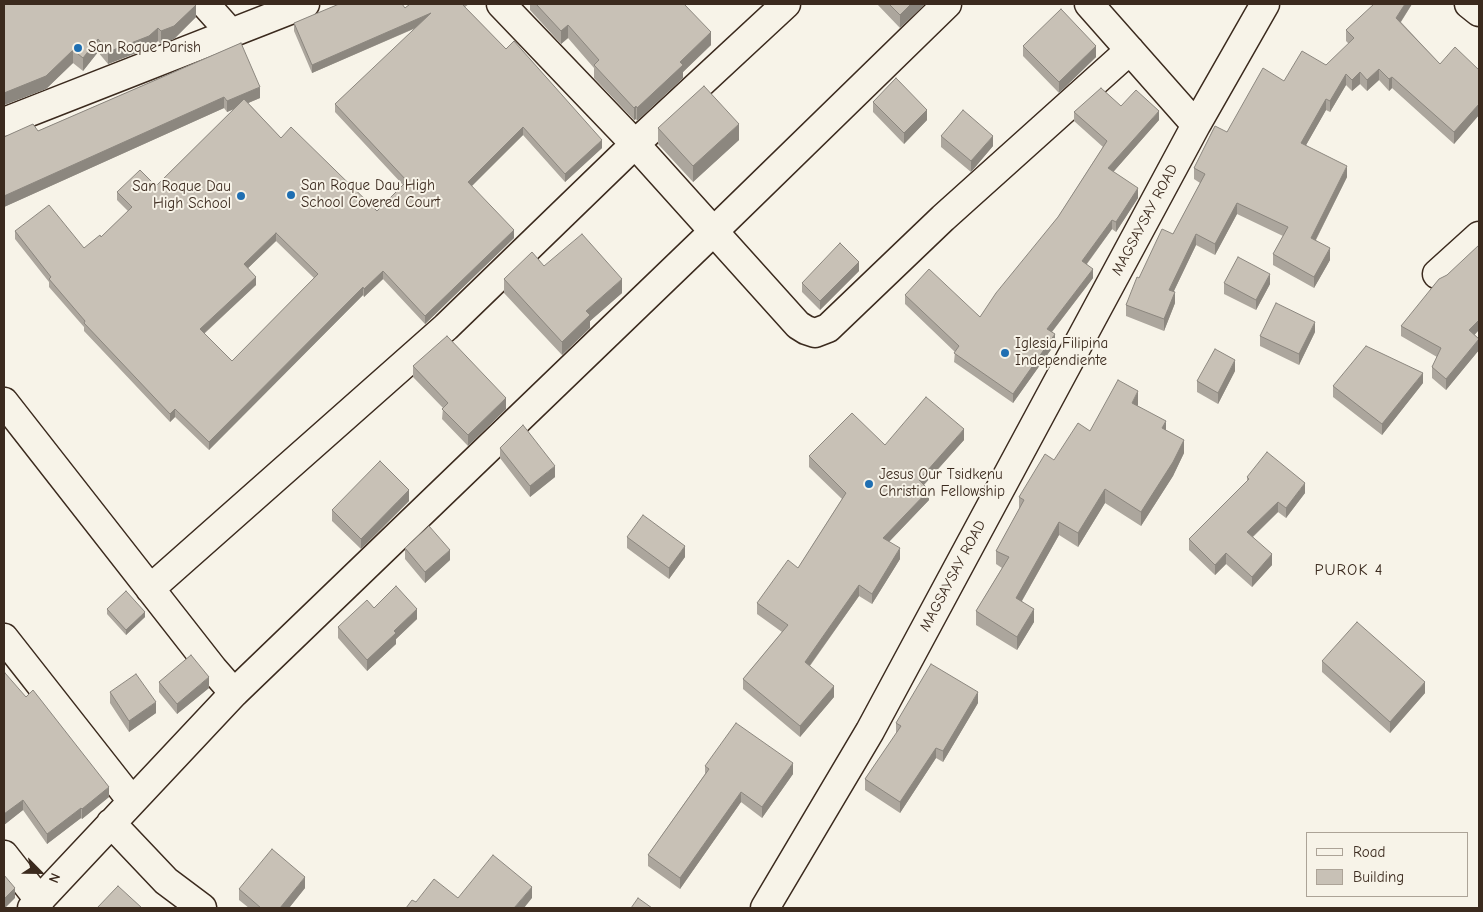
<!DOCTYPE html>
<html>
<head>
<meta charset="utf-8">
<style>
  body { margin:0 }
  #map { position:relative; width:1483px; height:912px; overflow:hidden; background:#f7f3e8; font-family:"Comic Neue",sans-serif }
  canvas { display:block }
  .frame { position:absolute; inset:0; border:5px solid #3b2a1e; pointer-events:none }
  .legend { position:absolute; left:1306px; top:832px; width:162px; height:65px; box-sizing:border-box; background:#f7f3e8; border:1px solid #aca397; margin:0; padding:6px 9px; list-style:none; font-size:15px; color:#3b2a1e }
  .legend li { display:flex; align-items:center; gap:10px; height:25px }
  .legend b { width:25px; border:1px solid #aca397 }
  .north { position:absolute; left:15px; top:847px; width:50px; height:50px; -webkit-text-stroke:4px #f7f3e8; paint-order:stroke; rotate:113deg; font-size:14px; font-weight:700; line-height:20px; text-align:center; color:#3b2a1e }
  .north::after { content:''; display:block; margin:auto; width:18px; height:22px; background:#3b2a1e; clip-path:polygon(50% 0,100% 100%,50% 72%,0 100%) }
</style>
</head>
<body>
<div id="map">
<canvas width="1483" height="912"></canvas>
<div class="frame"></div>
<ul class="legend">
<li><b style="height:6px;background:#f7f3e8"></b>Road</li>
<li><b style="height:14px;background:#c8c1b6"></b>Building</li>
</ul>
<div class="north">N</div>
</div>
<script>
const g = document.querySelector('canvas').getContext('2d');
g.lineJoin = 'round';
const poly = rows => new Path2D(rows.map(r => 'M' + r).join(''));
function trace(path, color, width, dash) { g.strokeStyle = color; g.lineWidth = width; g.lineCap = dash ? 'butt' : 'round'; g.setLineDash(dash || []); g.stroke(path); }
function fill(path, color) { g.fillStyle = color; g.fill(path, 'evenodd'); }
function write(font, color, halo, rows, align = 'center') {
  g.font = font + ' "Comic Neue",sans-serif'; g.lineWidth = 4; g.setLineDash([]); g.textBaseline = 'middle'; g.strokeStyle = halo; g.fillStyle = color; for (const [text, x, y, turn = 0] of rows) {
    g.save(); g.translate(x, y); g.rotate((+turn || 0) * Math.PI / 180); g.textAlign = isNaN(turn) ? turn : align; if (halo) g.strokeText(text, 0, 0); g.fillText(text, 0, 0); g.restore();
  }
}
const minor = poly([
  [205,4,231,33],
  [501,4,635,144,798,325,806,330,815,333,828,328,943,218,1130,50],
  [1089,4,1196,125],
  [1469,4,1479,12],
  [4,122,305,4],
  [1437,274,1479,236],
  [4,402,213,669,234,693],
  [150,589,446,327,635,144,786,4],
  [4,638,132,801],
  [111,823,166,881,202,908],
  [4,855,40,901],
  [32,908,234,693,714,231,947,4],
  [765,908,870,731,1196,125,1265,4]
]);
const wall = poly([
  [4,4,196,17,174,39,161,44,158,41,149,48,108,64,98,52,83,71,73,63,46,89,4,105],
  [410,4,469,4,465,7,602,148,565,182,523,135,471,186,514,238,425,324,383,279,364,297,363,295,209,450,175,417,170,422,84,331,84,327,49,287,49,282,15,239,15,231,84,248,101,237,128,211,117,200,117,192,156,186,234,109,227,112,224,108,4,207,4,137,38,131,241,43,260,98,248,103,281,138,377,211,403,185,335,112,335,104,416,28,312,73,294,31,294,23,405,8],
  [276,241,314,278,232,361,204,334,256,285,248,268],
  [530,4,684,4,711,45,683,72,683,78,637,121,636,119,634,120,594,78,594,68,568,38,561,44,530,10],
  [877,4,925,4,900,28],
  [1412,4,1401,22,1440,64,1479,70,1479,115,1454,144,1392,88,1389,91,1379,80,1367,91,1360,84,1352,91,1346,85,1330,112,1326,110,1306,145,1347,177,1316,240,1330,260,1314,288,1273,265,1273,254,1283,236,1237,214,1215,255,1196,245,1174,291,1175,303,1164,331,1126,316,1126,305,1139,278,1173,234,1200,183,1194,179,1194,168,1227,132,1284,81,1326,65,1349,44,1346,41,1346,30],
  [1023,46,1096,57,1059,93,1023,56],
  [873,102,927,120,904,144,873,112],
  [1121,106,1159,120,1113,172,1138,198,1116,232,1112,229,1087,264,1093,278,1052,332,1055,344,1013,403,954,362,955,352,905,304,905,295,980,317,1058,217,1103,147,1074,121,1074,112],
  [658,128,739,140,693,182,658,144],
  [941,136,993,146,971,172,941,147],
  [544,266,622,293,590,321,590,328,562,355,504,293,504,279],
  [859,271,820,310,802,292,802,283],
  [1447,275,1475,335,1479,339,1479,350,1446,390,1432,378,1432,367,1437,357,1401,336,1401,326],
  [1224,283,1270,284,1256,310,1224,294],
  [1315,332,1299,365,1260,346,1260,336],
  [413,366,506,409,468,446,442,419,443,408,413,377],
  [1235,371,1218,404,1197,392,1197,381],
  [1423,383,1382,435,1333,397,1333,386],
  [1138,405,1138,406,1166,430,1184,453,1173,476,1141,526,1105,503,1078,547,1059,535,1022,601,1034,622,1017,650,976,625,976,611,1002,568,996,564,996,551,1019,509,1019,497,1054,460,1090,431],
  [964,440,924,485,929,500,889,542,900,559,872,604,859,596,810,666,834,697,800,737,743,689,743,679,782,632,757,614,757,603,798,568,842,499,809,467,809,456,885,445],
  [500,448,555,477,530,497,500,458],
  [1247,477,1305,493,1286,518,1278,512,1253,537,1272,565,1252,587,1226,564,1215,575,1189,550,1189,539,1247,481],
  [409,501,361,549,332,521,332,510],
  [627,537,685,557,669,579,627,548],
  [405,548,450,560,425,583,405,559],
  [374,608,417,619,396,639,396,644,367,671,338,638,338,627],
  [107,609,145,617,126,635,107,614],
  [1322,661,1425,693,1390,733,1322,672],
  [4,674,109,797,82,819,81,818,47,844,23,810,4,825],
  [159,682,209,688,177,714,159,692],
  [110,692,156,713,129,732,110,703],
  [978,703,943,762,936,758,900,813,865,790,865,779,896,734,896,723],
  [705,766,793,774,762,818,741,802,680,889,648,866,648,855,705,774],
  [305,888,289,908,249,908,239,900,239,889]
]);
const shadedWall = poly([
  [911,4,925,4,900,28,900,15],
  [1405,4,1412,4,1396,29,1396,18],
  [196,5,196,17,174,39,161,44,161,31],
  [431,13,431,21,312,73,312,65],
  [568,25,568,38,561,44,561,31],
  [158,28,158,41,149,48,108,64,108,52],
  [711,32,711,45,683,72,683,78,637,121,637,108,680,62],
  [98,39,98,52,83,71,83,58],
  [1096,46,1096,57,1059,93,1059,82],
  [73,50,73,63,46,89,4,105,4,93],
  [1379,69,1379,80,1367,91,1367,80],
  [1360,72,1360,84,1352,91,1352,80],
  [1346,74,1346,85,1330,112,1330,101],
  [1392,77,1392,88,1389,91,1389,79],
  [260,87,260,98,227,112,227,101],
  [224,97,224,108,4,207,4,196],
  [1326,99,1326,110,1301,154,1301,143],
  [1479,104,1479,115,1454,144,1454,132],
  [636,106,636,119,634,120,634,108],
  [927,110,927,120,904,144,904,133],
  [1159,111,1159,120,1108,178,1108,168],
  [739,124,739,140,693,182,693,166],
  [523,127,523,135,468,190,468,182],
  [993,136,993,146,971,172,971,161],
  [602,140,602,148,565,182,565,174],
  [1347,166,1347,177,1311,249,1311,238],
  [1138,188,1138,198,1116,232,1116,222],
  [1237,203,1237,214,1215,255,1215,244],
  [1112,220,1112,229,1082,270,1082,261],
  [514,230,514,238,425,324,425,316],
  [276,233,276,241,244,272,244,264],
  [1196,234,1196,245,1169,301,1169,290],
  [1330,248,1330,260,1314,288,1314,277],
  [859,262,859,271,820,310,820,301],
  [1093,269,1093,278,1047,338,1047,329],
  [383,271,383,279,364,297,364,289],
  [1270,274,1270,284,1256,310,1256,300],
  [256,277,256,285,200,337,200,329],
  [622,279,622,293,590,321,590,328,562,355,562,342,586,311],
  [363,287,363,295,209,450,209,442],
  [1175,292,1175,303,1164,331,1164,319],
  [1479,320,1479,330,1469,341,1469,330],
  [1315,322,1315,332,1299,365,1299,354],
  [1055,334,1055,344,1013,403,1013,394],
  [1479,339,1479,350,1446,390,1446,379],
  [1235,360,1235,371,1218,404,1218,393],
  [1423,373,1423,383,1382,435,1382,424],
  [1138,391,1138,405,1132,416,1132,403],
  [506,398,506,409,468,446,468,435],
  [175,409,175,417,170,422,170,414],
  [1166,421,1166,434,1162,428],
  [964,429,964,440,919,490,919,480],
  [1184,440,1184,453,1173,476,1141,526,1141,512],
  [555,466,555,477,530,497,530,486],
  [1305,483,1305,493,1286,518,1286,508],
  [1105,489,1105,503,1078,547,1078,533],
  [409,490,409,501,361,549,361,539],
  [929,490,929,500,883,548,883,538],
  [1278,502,1278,512,1247,542,1247,532],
  [1059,522,1059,535,1016,611,1016,598],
  [685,546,685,557,669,579,669,568],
  [900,548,900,559,872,604,872,594],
  [450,550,450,560,425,583,425,572],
  [1226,553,1226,564,1215,575,1215,565],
  [1272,554,1272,565,1252,587,1252,577],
  [859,585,859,596,805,672,805,662],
  [417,609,417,619,396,639,396,644,367,671,367,660,394,631],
  [1034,609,1034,622,1017,650,1017,637],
  [145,612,145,617,126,635,126,630],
  [209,677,209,688,177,714,177,704],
  [1425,682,1425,693,1390,733,1390,722],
  [834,686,834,697,800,737,800,726],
  [978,692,978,703,943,762,943,751],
  [156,702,156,713,129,732,129,721],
  [936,748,936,758,900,813,900,802],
  [793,763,793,774,762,818,762,807],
  [109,787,109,797,82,819,82,809],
  [741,792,741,802,680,889,680,878],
  [23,800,23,810,4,825,4,814],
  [81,808,81,818,47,844,47,834],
  [305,877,305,888,289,908,280,908],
  [532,887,532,898,524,908,514,908],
  [15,888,15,898,5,908,4,908,4,899]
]);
const building = poly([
  [4,4,195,4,196,5,174,26,161,31,158,28,149,36,108,52,98,39,83,58,73,50,46,76,4,93,4,4],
  [339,4,402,4,405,8,410,4,462,4,506,49,514,41,602,140,565,174,523,127,468,182,514,230,425,316,383,271,364,289,363,287,209,442,175,409,170,414,84,323,85,321,49,279,51,277,15,231,49,205,84,248,100,235,101,237,132,207,117,192,140,170,156,186,244,99,281,138,291,127,377,211,407,181,335,104,431,13,312,65,294,23,339,4],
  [276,233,318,274,232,361,200,329,256,277,244,264,276,233],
  [536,4,684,4,711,32,680,62,683,65,637,108,636,106,634,108,594,65,599,60,568,25,561,31,536,4],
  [889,4,911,4,900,15,889,4],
  [1374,4,1405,4,1396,18,1440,64,1455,47,1479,70,1479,104,1454,132,1392,77,1389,79,1379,69,1367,80,1360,72,1352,80,1346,74,1330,101,1326,99,1301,143,1347,166,1311,238,1330,248,1314,277,1273,254,1288,227,1237,203,1215,244,1196,234,1169,290,1175,292,1164,319,1126,305,1137,277,1139,278,1162,229,1173,234,1205,174,1194,168,1215,126,1227,132,1263,68,1284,81,1302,51,1326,65,1354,38,1346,30,1374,4],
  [1061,9,1096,46,1059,82,1023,46,1061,9],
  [241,43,260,87,227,101,224,97,4,196,4,137,33,124,38,131,241,43],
  [896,78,927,110,904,133,873,102,896,78],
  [704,86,739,124,693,166,658,128,704,86],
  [1101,88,1121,106,1136,90,1159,111,1108,168,1138,188,1116,222,1112,220,1082,261,1093,269,1047,329,1055,334,1013,394,954,353,959,346,905,295,929,269,980,317,996,293,1058,217,1107,141,1074,112,1101,88],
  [963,110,993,136,971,161,941,136,963,110],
  [582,234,622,279,586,311,590,315,562,342,504,279,532,252,544,266,582,234],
  [840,243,859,262,820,301,802,283,840,243],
  [1479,245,1479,320,1469,330,1479,339,1446,379,1432,367,1441,348,1401,326,1439,279,1447,275,1479,245],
  [1238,257,1270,274,1256,300,1224,283,1238,257],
  [1276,303,1315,322,1299,354,1260,336,1276,303],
  [447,336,506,398,468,435,442,409,448,403,413,366,447,336],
  [1366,346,1423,373,1382,424,1333,386,1366,346],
  [1215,349,1235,360,1218,393,1197,381,1215,349],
  [1118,380,1138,391,1132,403,1166,421,1162,428,1184,440,1173,462,1141,512,1105,489,1078,533,1059,522,1016,598,1034,609,1017,637,976,611,1009,557,996,551,1024,500,1019,497,1045,454,1054,460,1078,423,1090,431,1118,380],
  [926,397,964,429,919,480,929,490,883,538,900,548,872,594,859,585,805,662,834,686,800,726,743,679,788,625,757,603,788,560,798,568,846,493,809,456,852,413,885,445,926,397],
  [523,425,555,466,530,486,500,448,523,425],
  [1267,452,1305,483,1286,508,1278,502,1247,532,1272,554,1252,577,1226,553,1215,565,1189,539,1249,479,1247,477,1267,452],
  [380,461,409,490,361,539,332,510,380,461],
  [643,515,685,546,669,568,627,537,643,515],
  [429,526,450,550,425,572,405,548,429,526],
  [396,586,417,609,394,631,396,633,367,660,338,627,367,600,374,608,396,586],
  [126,591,145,612,126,630,107,609,126,591],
  [1357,622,1425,682,1390,722,1322,661,1357,622],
  [191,655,209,677,177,704,159,682,191,655],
  [931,664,978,692,943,751,936,748,900,802,865,779,901,726,896,723,931,664],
  [5,673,26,697,33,690,109,787,82,809,81,808,47,834,23,800,4,814,4,674,5,673],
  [136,674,156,702,129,721,110,692,136,674],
  [736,723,793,763,762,807,741,792,680,878,648,855,709,769,705,766,736,723],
  [272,849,305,877,280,908,261,908,239,889,272,849],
  [493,855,532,887,514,908,406,908,412,900,416,902,434,879,458,898,493,855],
  [4,875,15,888,4,899,4,875],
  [118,886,142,908,97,908,118,886],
  [638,898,652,908,631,908,638,898]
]);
const markers = [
  [78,48,5,"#1f6fb2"],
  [291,195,5,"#1f6fb2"],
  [241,196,5,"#1f6fb2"],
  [1005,353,5,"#1f6fb2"],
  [869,484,5,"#1f6fb2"]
];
const poiNames = [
  ["San Roque Parish",88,48],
  ["San Roque Dau High",301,186],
  ["School Covered Court",301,203],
  ["San Roque Dau",231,187,"right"],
  ["High School",231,204,"right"],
  ["Iglesia Filipina",1015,344],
  ["Independiente",1015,361],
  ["Jesus Our Tsidkenu",879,475],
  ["Christian Fellowship",879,492]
];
const streetNames = [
  ["MAGSAYSAY ROAD",1145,220,-62],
  ["MAGSAYSAY ROAD",953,576,-62]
];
const neighbourhoodNames = [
  ["PUROK 4",1349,570]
];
trace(minor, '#3b2a1e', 31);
trace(minor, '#f7f3e8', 28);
fill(wall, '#aca69d');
fill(shadedWall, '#8c877f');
fill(building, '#c8c1b6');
trace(building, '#8c877f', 1);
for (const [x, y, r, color] of markers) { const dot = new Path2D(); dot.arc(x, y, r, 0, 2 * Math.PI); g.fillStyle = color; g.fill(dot); trace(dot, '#f7f3e8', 2); }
write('15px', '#3b2a1e', '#f7f3e8', poiNames, 'left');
write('15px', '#3b2a1e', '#f7f3e8', streetNames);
g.letterSpacing = '1px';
write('16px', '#3b2a1e', '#f7f3e8', neighbourhoodNames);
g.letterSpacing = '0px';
</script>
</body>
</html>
